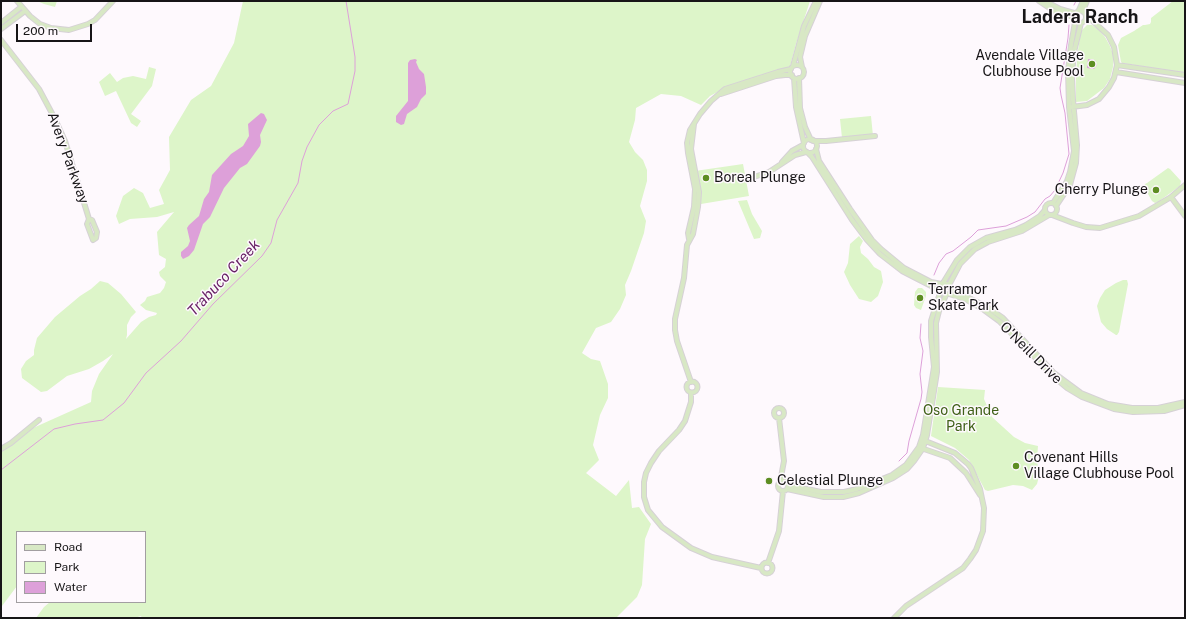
<!DOCTYPE html>
<html>
<head>
<meta charset="utf-8">
<style>
  body { margin:0 }
  #map { position:relative; width:1186px; height:619px; overflow:hidden; background:#fef9fd; font-family:"Public Sans",sans-serif }
  canvas { display:block }
  .frame { position:absolute; inset:0; border:2px solid #171517; pointer-events:none }
  .legend { position:absolute; left:16px; top:531px; width:130px; height:72px; box-sizing:border-box; background:#fef9fd; border:1px solid #a29ea1; margin:0; padding:5px 7px; list-style:none; font-size:12px; color:#171517 }
  .legend li { display:flex; align-items:center; gap:8px; height:20px }
  .legend b { width:20px; border:1px solid #a29ea1 }
  .scale { position:absolute; left:16px; top:24px; width:76px; height:18px; box-sizing:border-box; border:2px solid #171517; border-top:0; padding-left:5px; font-size:12px; line-height:14px; white-space:nowrap; color:#171517; -webkit-text-stroke:3px #fef9fd; paint-order:stroke }
</style>
</head>
<body>
<div id="map">
<canvas width="1186" height="619"></canvas>
<div class="frame"></div>
<ul class="legend">
<li><b style="height:5px;background:#d8e8c5"></b>Road</li>
<li><b style="height:11px;background:#ddf5c9"></b>Park</li>
<li><b style="height:11px;background:#dda0d9"></b>Water</li>
</ul>
<div class="scale">200 m</div>
</div>
<script>
const g = document.querySelector('canvas').getContext('2d');
g.lineJoin = 'round';
function fill(path, color) { g.fillStyle = color; g.fill(path, 'evenodd'); }
const poly = rows => new Path2D(rows.map(r => 'M' + r).join(''));
function trace(path, color, width, dash) { g.strokeStyle = color; g.lineWidth = width; g.lineCap = dash ? 'butt' : 'round'; g.setLineDash(dash || []); g.stroke(path); }
function write(font, color, halo, rows, align = 'center') {
  g.font = font + ' "Public Sans",sans-serif'; g.lineWidth = 3; g.setLineDash([]); g.textBaseline = 'middle'; g.strokeStyle = halo; g.fillStyle = color; for (const [text, x, y, turn = 0] of rows) {
    g.save(); g.translate(x, y); g.rotate((+turn || 0) * Math.PI / 180); g.textAlign = isNaN(turn) ? turn : align; if (halo) g.strokeText(text, 0, 0); g.fillText(text, 0, 0); g.restore();
  }
}
const green = poly([
  [37,1,57,1,55,7,44,4],
  [243,1,810,1,796,44,789,70,760,75,744,82,727,87,710,96,701,105,681,96,661,94,636,108,635,120,629,142,635,152,643,160,647,170,647,181,640,206,646,221,644,233,631,271,625,285,626,295,620,309,611,322,596,328,582,353,591,359,600,361,608,384,608,398,600,415,593,445,599,460,586,473,616,496,629,480,632,508,639,507,651,524,645,539,642,585,637,597,616,618,142,618,141,616,134,618,36,618,44,607,50,602,145,602,145,532,17,532,17,586,2,606,1,611,1,452,33,428,91,402,92,391,99,374,113,354,103,361,89,369,67,376,47,391,41,392,22,378,21,369,26,361,34,355,34,350,37,338,55,317,80,296,91,289,100,281,108,283,121,294,136,312,131,317,127,325,127,335,126,339,141,322,149,317,156,315,157,313,146,310,140,305,145,301,147,297,160,293,164,288,166,282,160,276,159,272,165,267,166,259,159,255,157,232,174,212,157,217,130,219,119,224,116,216,123,196,134,188,143,193,150,208,164,204,159,190,170,170,169,137,191,100,211,86,234,43],
  [1173,1,1185,1,1185,73,1122,63,1121,62,1118,45,1121,38,1134,31,1143,25,1145,25,1150,24,1151,22,1151,18],
  [1087,25,1092,25,1099,30,1105,37,1110,46,1114,57,1113,67,1110,79,1104,88,1087,101,1076,102,1076,73,1078,50,1081,31],
  [149,67,156,69,152,86,131,114,141,121,137,127,131,123,116,91,105,96,99,82,110,73,117,82,123,78,133,76,146,79],
  [871,116,873,136,842,138,840,119],
  [743,164,749,196,701,204,695,171],
  [1168,168,1170,169,1181,181,1180,186,1158,202,1155,203,1152,201,1144,187,1145,184,1147,183],
  [747,200,752,214,762,231,760,238,754,239,738,201],
  [859,236,863,241,860,247,861,253,868,259,874,267,881,271,883,282,878,296,871,302,859,299,850,285,844,272,848,263,850,244],
  [1123,280,1127,280,1128,284,1119,332,1117,335,1116,335,1107,329,1101,322,1097,306,1100,298,1105,290,1116,283],
  [918,288,922,288,926,292,926,296,921,310,916,308,914,305,915,292],
  [938,387,985,390,984,399,992,417,1014,437,1025,443,1038,446,1037,459,1039,476,1037,484,1032,490,1023,486,1013,485,988,491,985,490,969,460,955,448,931,436]
]);
const water = poly([
  [415,59,417,60,416,62,419,69,424,74,426,87,426,94,421,99,417,107,407,114,404,124,401,125,396,122,396,116,408,101,408,63,410,60],
  [1088,59,1095,60,1097,65,1094,69,1087,68],
  [261,113,264,114,267,120,260,135,261,142,260,146,247,164,240,168,224,188,210,217,203,224,194,250,189,256,183,259,181,256,181,252,188,246,190,241,187,228,189,225,199,216,204,199,209,192,212,175,231,154,243,146,249,136,248,124]
]);
const stream = poly([
  [1074,5,1076,1],
  [934,275,939,263,946,254,953,251,971,237,978,230,1006,226,1027,217,1035,212,1045,199,1050,196,1055,190,1063,173,1069,154,1065,113,1061,95,1060,88,1068,38,1069,25],
  [899,461,907,453,909,441,921,399,922,392,920,374,923,351,920,338,921,324],
  [1,470,54,429,75,424,103,420,124,403,146,373,181,341,213,304,262,256,271,243,277,220,298,183,302,161,307,147,319,125,333,111,348,104,355,71,355,57,346,1]
]);
const secondary = poly([
  [17,1,30,16,40,24,51,28,69,30,88,24,95,20,113,1],
  [1039,1,1054,11,1073,17],
  [1045,1,1060,9,1074,13],
  [1079,10,1083,1],
  '1074 17a6 6 0 1 1 12 0a6 6 0 1 1-12 0Z',
  [1083,11,1087,1],
  [1,23,21,7],
  [1,29,25,11],
  [1,40,39,89,55,119,65,141,89,219,92,220,97,232,96,238,93,240,87,224,89,219],
  [1117,65,1185,75],
  '790 72a7 7 0 1 1 14 0a7 7 0 1 1-14 0Z',
  [793,66,804,26,816,1],
  [802,67,800,57,805,36,820,1],
  [1116,72,1185,83],
  [794,78,796,107,804,143],
  [799,78,800,108,805,127,811,140],
  [721,94,776,76,785,75,792,75],
  [1072,107,1087,105,1099,99,1109,87,1114,78,1117,65,1114,47,1108,35,1086,15],
  '803 146a7 7 0 1 1 14 0a7 7 0 1 1-14 0Z',
  [813,141,826,141,875,136],
  [816,149,819,161,850,209,872,240,881,249,904,268,931,282,942,284],
  [807,152,812,157,852,220,867,240,880,254,902,271,939,290],
  [782,162,792,151,803,145],
  [748,179,769,172,795,155,806,152],
  [1171,197,1185,216],
  '1045 209a6 6 0 1 1 12 0a6 6 0 1 1-12 0Z',
  [1053,203,1067,181,1070,172,1074,151,1069,107,1068,71,1071,45,1075,22],
  [1056,206,1070,185,1076,163,1077,145,1073,100,1072,75,1074,52,1081,23],
  [1052,215,1073,223,1086,227,1100,228,1139,216,1171,197,1185,185],
  [689,239,688,233,694,207,695,189,688,153,687,143,690,130,700,114,711,101,725,89,778,72,791,69],
  [943,283,949,285,951,290],
  [949,285,960,264,975,249,988,242,1022,231,1049,215],
  [940,286,943,283,957,260,970,247,986,238,1015,230,1026,225,1040,216,1045,210],
  [951,289,987,307,1003,318,1054,373,1081,393,1108,404,1132,408,1158,408,1185,402],
  [949,294,965,299,984,310,999,321,1054,377,1067,388,1082,397,1114,409,1133,412,1164,411,1185,405],
  '686.5 387a5.5 5.5 0 1 1 11 0a5.5 5.5 0 1 1-11 0Z',
  [691,382,677,341,675,330,675,319,684,278,687,245,693,234,698,207,699,192,691,149,694,124],
  [691,393,691,402,685,421,679,430,659,451,651,463,646,473,644,482,644,497,648,510,662,527,691,548,712,557,761,568],
  '774 413a5 5 0 1 1 10 0a5 5 0 1 1-10 0Z',
  [779,418,784,461,780,482],
  [921,448,950,458,966,473,980,495],
  [1,449,11,443,39,420],
  '778 486a5 5 0 1 1 10 0a5 5 0 1 1-10 0Z',
  [788,485,821,492,844,492,857,489,892,475,906,465,919,447,923,435,934,367,931,337,931,321,940,293],
  [787,489,824,497,843,497,859,493,893,478,907,469,914,461,923,448,927,435,937,372,936,323,939,311,946,295],
  '761.5 568a5.5 5.5 0 1 1 11 0a5.5 5.5 0 1 1-11 0Z',
  [768,563,779,531,783,491],
  [894,618,906,606,963,568,970,559,976,550,983,531,984,508,980,489,971,468,968,464,955,453,923,440]
]);
const markers = [
  [1092,64,4,"#5d8d22"],
  [706,178,4,"#5d8d22"],
  [1156,190,4,"#5d8d22"],
  [920,298,4,"#5d8d22"],
  [1016,466,4,"#5d8d22"],
  [769,481,4,"#5d8d22"]
];
const poiNames = [
  ["Avendale Village",1084,56,"right"],
  ["Clubhouse Pool",1084,72,"right"],
  ["Boreal Plunge",714,178],
  ["Cherry Plunge",1148,190,"right"],
  ["Terramor",928,290],
  ["Skate Park",928,306],
  ["Covenant Hills",1024,458],
  ["Village Clubhouse Pool",1024,474],
  ["Celestial Plunge",777,481]
];
const streetNames = [
  ["Avery Parkway",68,158,70],
  ["O'Neill Drive",1031,353,45]
];
const parkNames = [
  ["Oso Grande",961,411],
  ["Park",961,427]
];
const waterNames = [
  ["Trabuco Creek",224,278,-47]
];
const districtNames = [
  ["Ladera Ranch",1080,17]
];
fill(green, '#ddf5c9');
fill(water, '#dda0d9');
trace(stream, '#dda0d9', 1);
trace(secondary, '#d6d1d6', 6);
trace(secondary, '#d8e8c5', 4);
for (const [x, y, r, color] of markers) { const dot = new Path2D(); dot.arc(x, y, r, 0, 2 * Math.PI); g.fillStyle = color; g.fill(dot); trace(dot, '#fef9fd', 1.5); }
write('14px', '#171517', '#fef9fd', poiNames, 'left');
write('14px', '#171517', '#fef9fd', streetNames);
write('14px', '#3f6017', '#fef9fd', parkNames);
write('italic 15px', '#661f64', '#fef9fd', waterNames);
write('bold 18px', '#171517', '#fef9fd', districtNames);
</script>
</body>
</html>
